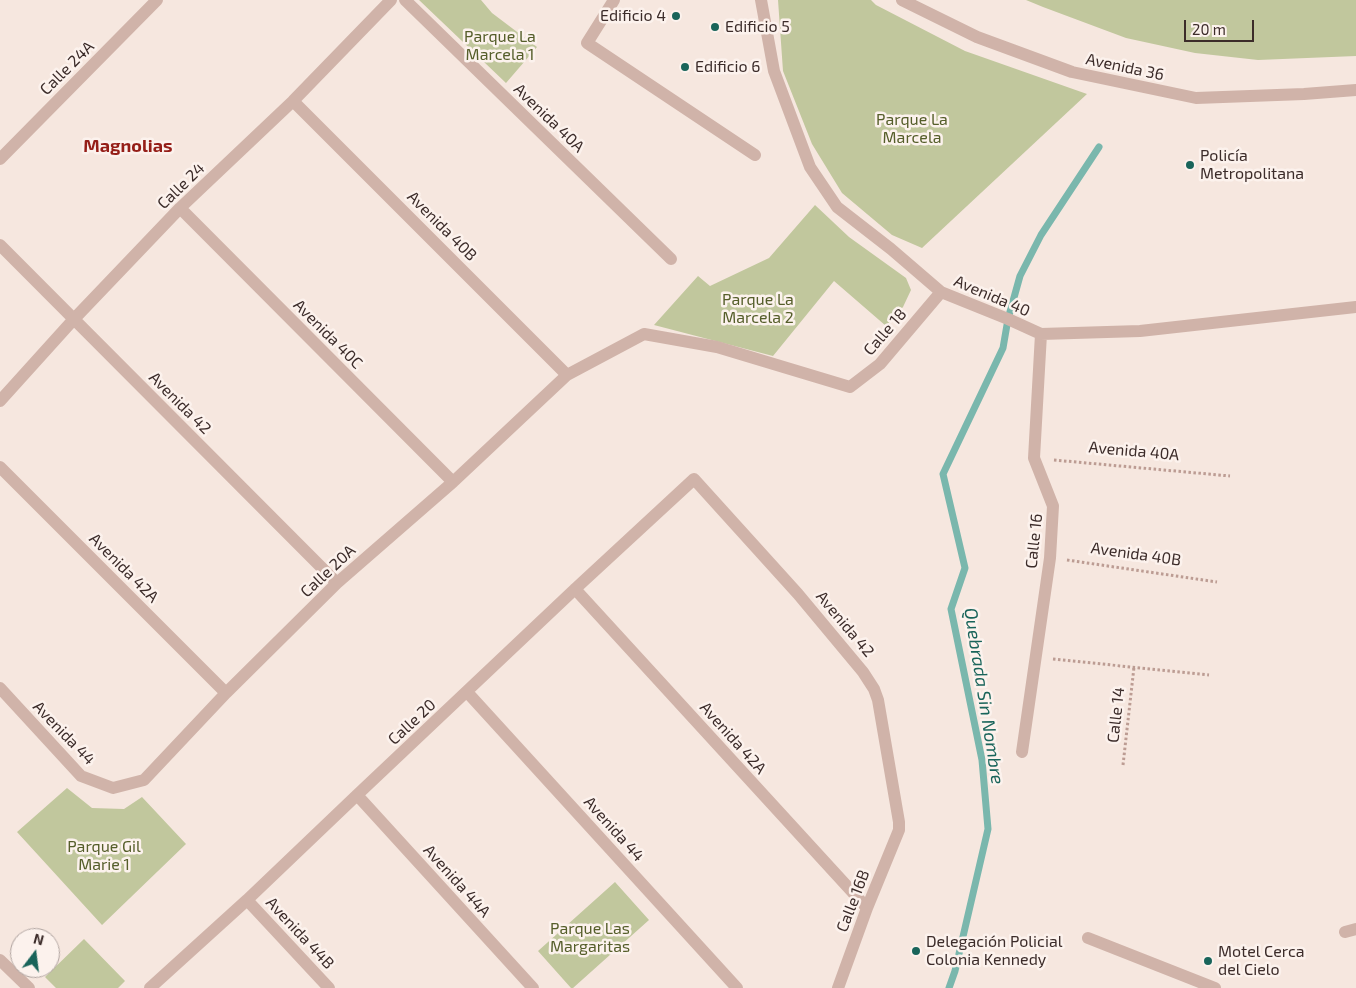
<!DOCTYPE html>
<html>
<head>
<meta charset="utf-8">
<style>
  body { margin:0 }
  #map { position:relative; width:1356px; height:988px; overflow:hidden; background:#f6e7df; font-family:"Exo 2",sans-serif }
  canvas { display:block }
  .north { position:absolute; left:10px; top:928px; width:50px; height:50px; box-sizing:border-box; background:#fcf2ed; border:1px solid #afa39f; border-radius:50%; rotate:15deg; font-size:14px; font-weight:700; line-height:20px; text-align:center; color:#3c2c2a }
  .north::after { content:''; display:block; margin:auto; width:18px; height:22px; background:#19645a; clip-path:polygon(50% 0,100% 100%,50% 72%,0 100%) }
  .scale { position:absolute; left:1184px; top:20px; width:70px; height:22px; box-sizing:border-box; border:2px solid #3c2c2a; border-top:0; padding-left:6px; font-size:15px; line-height:18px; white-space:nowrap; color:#3c2c2a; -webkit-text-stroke:4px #fcf2ed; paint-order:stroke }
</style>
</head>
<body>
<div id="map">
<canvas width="1356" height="988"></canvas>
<div class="north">N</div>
<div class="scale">20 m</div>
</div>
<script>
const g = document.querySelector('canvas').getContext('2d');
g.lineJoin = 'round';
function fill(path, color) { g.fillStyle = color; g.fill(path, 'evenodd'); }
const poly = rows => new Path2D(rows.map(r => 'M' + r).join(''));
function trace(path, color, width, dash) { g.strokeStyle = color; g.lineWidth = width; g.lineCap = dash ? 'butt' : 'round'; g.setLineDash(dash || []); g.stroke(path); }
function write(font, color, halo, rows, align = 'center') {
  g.font = font + ' "Exo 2",sans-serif'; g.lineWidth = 5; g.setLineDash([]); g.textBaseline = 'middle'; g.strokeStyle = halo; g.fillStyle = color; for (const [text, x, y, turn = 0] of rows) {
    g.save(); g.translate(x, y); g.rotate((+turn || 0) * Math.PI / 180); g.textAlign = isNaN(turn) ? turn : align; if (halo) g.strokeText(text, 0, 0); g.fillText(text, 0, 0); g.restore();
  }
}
const green = poly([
  [419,0,481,0,492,13,537,47,506,83],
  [778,0,871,0,876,5,965,51,1087,94,922,248,892,235,842,193,812,144,783,71],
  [1026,0,1356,0,1356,56,1258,60,1195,53,1126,38,1043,7],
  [815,205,849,237,906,278,911,290,903,307,886,326,834,281,773,356,654,325,698,276,710,286,769,258],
  [67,788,92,808,124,809,142,797,186,844,102,925,17,832],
  [615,882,649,920,573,988,571,988,538,951],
  [84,939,125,981,118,988,56,988,45,977]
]);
const stream = poly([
  [949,988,955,971,988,829,982,760,951,609,965,568,943,474,1003,348,1008,319,1020,276,1041,235,1099,147]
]);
const path = poly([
  [1054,460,1230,476],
  [1067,560,1217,582],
  [1053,659,1209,675],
  [1123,765,1134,667]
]);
const minor = poly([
  [405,0,671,259],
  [614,0,587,43,755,155],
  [761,0,774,71,810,167,837,207,891,249,941,292,1008,319,1041,334,1140,331,1356,307],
  [902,0,977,37,1072,72,1196,98,1304,94,1356,90],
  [293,101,567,375],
  [0,159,157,0],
  [180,208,453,482],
  [0,245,337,583],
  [0,401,74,319,180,208,293,101,391,0],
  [0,467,226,693],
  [575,589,867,908],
  [0,688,81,776,113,788,144,780,226,693,337,583,453,482,567,375,644,334,717,347,850,387,880,364,941,292],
  [467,692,737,988],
  [1022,752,1050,558,1053,506,1034,458,1041,334],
  [357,795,533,988],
  [247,900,329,988],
  [1345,932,1356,929],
  [1088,938,1215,988],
  [0,960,29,988],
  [150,988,247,900,357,795,575,589,694,479,798,594,863,672,874,689,878,700,899,822,899,830,867,908,838,988]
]);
const markers = [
  [676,16,5,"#19645a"],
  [715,27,5,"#19645a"],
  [685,67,5,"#19645a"],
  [1190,165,5,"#19645a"],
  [916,951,5,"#19645a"],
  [1208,961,5,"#19645a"]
];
const poiNames = [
  ["Edificio 4",666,16,"right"],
  ["Edificio 5",725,27],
  ["Edificio 6",695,67],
  ["Policía",1200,156],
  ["Metropolitana",1200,174],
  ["Delegación Policial",926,942],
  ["Colonia Kennedy",926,960],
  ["Motel Cerca",1218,952],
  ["del Cielo",1218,970]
];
const parkNames = [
  ["Parque La",500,37],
  ["Marcela 1",500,55],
  ["Parque La",912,120],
  ["Marcela",912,138],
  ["Parque La",758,300],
  ["Marcela 2",758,318],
  ["Parque Gil",104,847],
  ["Marie 1",104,865],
  ["Parque Las",590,929],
  ["Margaritas",590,947]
];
const streetNames = [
  ["Avenida 36",1125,67,12],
  ["Calle 24A",67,68,-45],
  ["Avenida 40A",549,118,44],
  ["Calle 24",181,186,-44],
  ["Avenida 40B",442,226,45],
  ["Avenida 40",992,296,23],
  ["Calle 18",885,332,-49],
  ["Avenida 40C",328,334,45],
  ["Avenida 42",180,403,45],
  ["Avenida 40A",1134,451,5],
  ["Calle 16",1034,541,-84],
  ["Avenida 40B",1136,554,8],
  ["Avenida 42A",124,568,45],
  ["Calle 20A",328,571,-43],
  ["Avenida 42",845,624,50],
  ["Calle 14",1116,715,-84],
  ["Calle 20",412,722,-43],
  ["Avenida 44",64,733,46],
  ["Avenida 42A",733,738,48],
  ["Avenida 44",614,829,48],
  ["Avenida 44A",457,881,48],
  ["Calle 16B",853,901,-69],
  ["Avenida 44B",300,933,47]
];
const neighbourhoodNames = [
  ["Magnolias",128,146]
];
const waterNames = [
  ["Quebrada Sin Nombre",984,696,81]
];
fill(green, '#c1c79d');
trace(stream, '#7ab7ad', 7);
trace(path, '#bc9c93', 3, [2.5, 2.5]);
trace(minor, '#d0b3a9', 12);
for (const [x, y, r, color] of markers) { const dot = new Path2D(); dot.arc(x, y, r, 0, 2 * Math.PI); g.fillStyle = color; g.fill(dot); trace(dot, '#fcf2ed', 2); }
write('16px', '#3c2c2a', '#fcf2ed', poiNames, 'left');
write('16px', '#555e2a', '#fcf2ed', parkNames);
write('16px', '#3c2c2a', '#fcf2ed', streetNames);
write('bold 18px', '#951e18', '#fcf2ed', neighbourhoodNames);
write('italic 18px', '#19645a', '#fcf2ed', waterNames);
</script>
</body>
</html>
